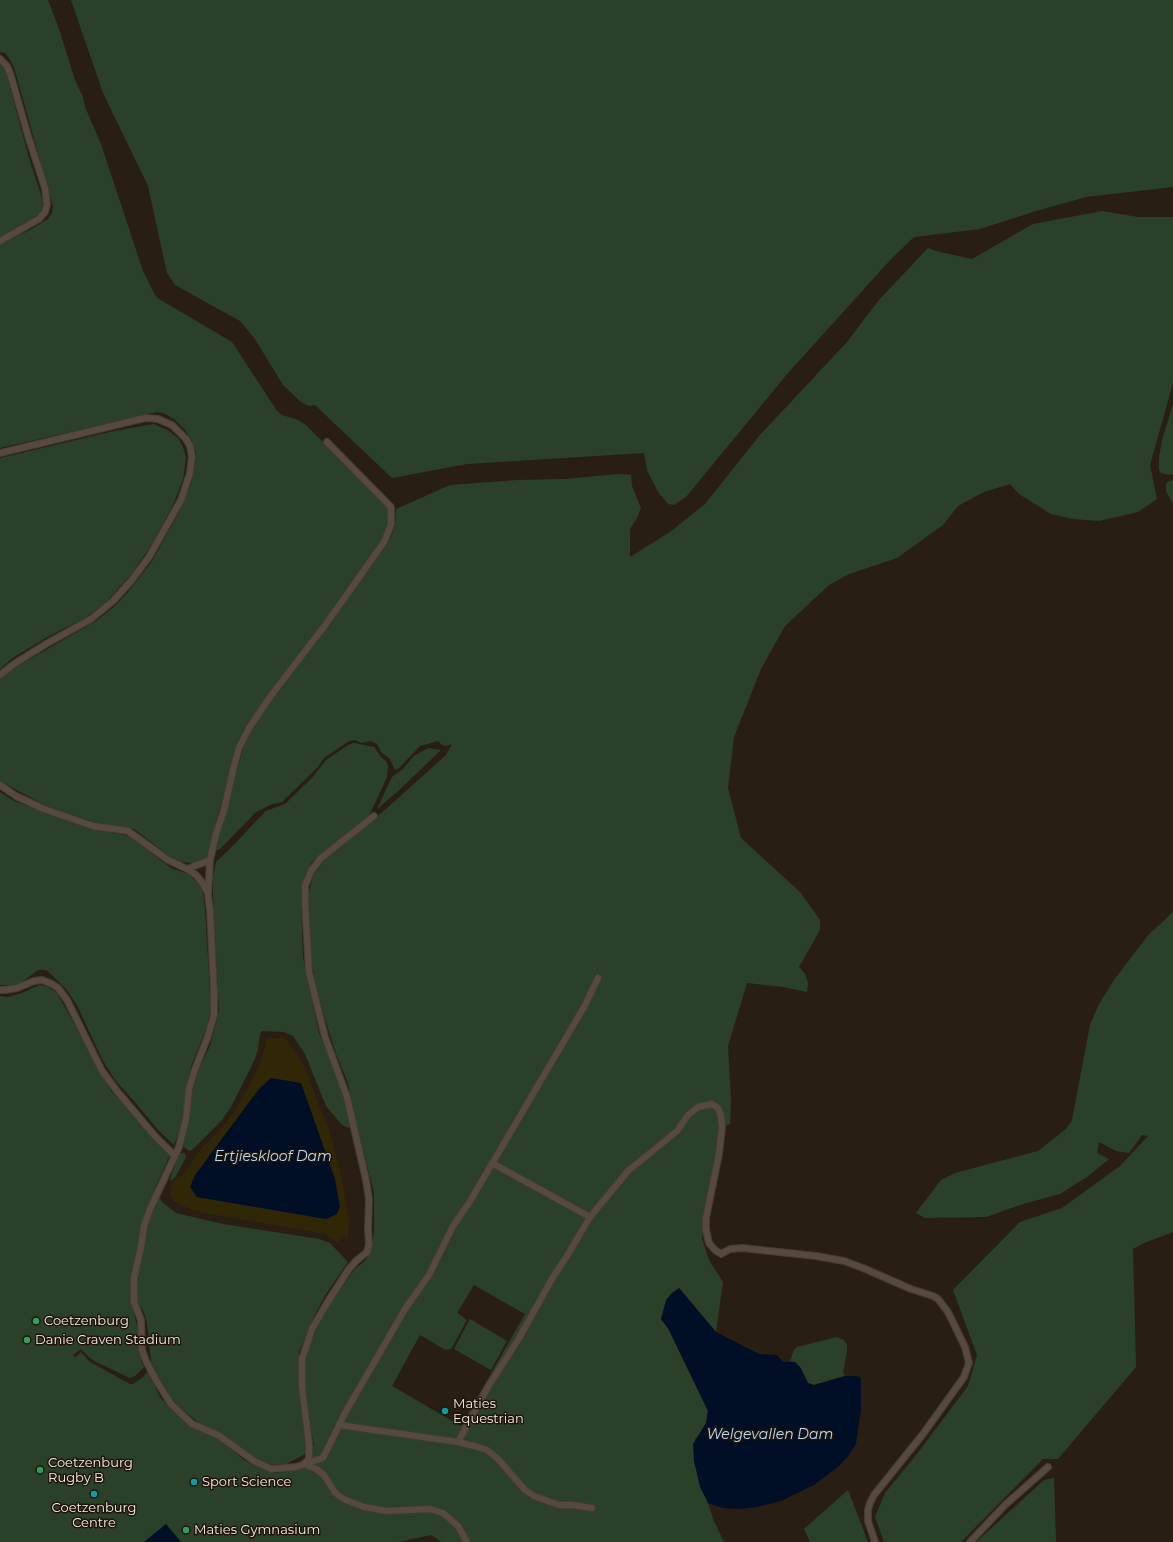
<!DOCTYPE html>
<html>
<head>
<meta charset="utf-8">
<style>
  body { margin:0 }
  canvas { display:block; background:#291e13 }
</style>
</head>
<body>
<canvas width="1173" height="1542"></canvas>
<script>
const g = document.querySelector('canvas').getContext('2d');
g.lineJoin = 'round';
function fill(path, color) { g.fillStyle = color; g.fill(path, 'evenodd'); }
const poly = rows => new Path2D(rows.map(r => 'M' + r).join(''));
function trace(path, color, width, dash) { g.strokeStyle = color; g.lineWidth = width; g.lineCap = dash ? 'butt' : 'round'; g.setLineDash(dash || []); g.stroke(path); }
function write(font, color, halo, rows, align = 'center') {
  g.font = font + ' Montserrat,sans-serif'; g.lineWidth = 3; g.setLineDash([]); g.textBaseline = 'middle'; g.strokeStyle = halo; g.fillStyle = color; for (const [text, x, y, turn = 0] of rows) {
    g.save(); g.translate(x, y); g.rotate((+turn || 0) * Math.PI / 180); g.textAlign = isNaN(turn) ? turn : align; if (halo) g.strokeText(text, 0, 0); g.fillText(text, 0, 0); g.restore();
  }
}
const green = poly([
  [0,0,48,0,59,29,75,80,83,97,85,107,101,144,143,271,155,295,159,299,232,342,277,411,282,415,298,420,306,425,383,503,389,511,389,520,381,540,311,639,246,725,230,767,226,789,215,825,207,857,204,860,192,863,181,862,169,856,134,829,94,822,47,806,0,781,0,679,13,669,96,621,115,606,128,592,151,563,179,512,191,484,195,467,196,452,192,441,185,430,174,419,163,413,157,412,0,448,0,244,30,230,48,219,52,213,53,207,14,67,9,58,5,53,0,52],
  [71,0,1173,0,1173,187,1086,197,1036,211,980,229,914,237,892,258,788,373,686,497,674,505,668,504,658,492,647,470,644,453,467,464,392,478,315,405,309,406,301,402,283,385,255,339,240,321,175,285,167,273,148,186,103,93],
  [0,64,5,69,29,158,43,201,42,209,38,215,0,237],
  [1102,211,1138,217,1173,217,1173,383,1150,465,1157,499,1138,512,1099,521,1073,519,1051,514,1019,494,1010,484,984,492,958,506,943,525,897,558,849,574,829,585,785,626,761,669,734,737,728,788,741,838,800,892,820,920,820,930,799,967,805,974,808,983,807,992,783,987,747,983,728,1046,731,1101,730,1124,720,1129,702,1238,709,1260,723,1282,716,1332,679,1288,661,1319,668,1328,708,1411,706,1423,701,1433,695,1439,708,1503,713,1519,724,1542,441,1542,431,1535,399,1542,0,1542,0,996,7,997,22,993,39,985,48,987,57,993,111,1091,123,1103,147,1132,170,1155,155,1188,162,1202,176,1213,223,1224,319,1239,330,1243,348,1262,326,1294,315,1314,299,1352,299,1369,306,1443,305,1454,286,1464,269,1465,257,1461,220,1432,210,1430,200,1424,182,1409,169,1396,151,1362,148,1330,145,1315,141,1307,133,1309,139,1335,141,1361,144,1367,135,1376,130,1378,96,1362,90,1358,81,1349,73,1355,76,1357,81,1352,90,1362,130,1384,133,1384,143,1377,148,1371,160,1397,172,1410,178,1413,195,1429,216,1436,244,1460,266,1471,276,1473,284,1472,305,1468,314,1445,311,1430,304,1381,306,1353,324,1313,354,1270,366,1260,372,1247,374,1231,374,1192,356,1123,348,1083,336,1054,316,989,311,956,308,896,313,875,327,857,386,809,446,755,452,744,446,746,442,745,438,741,420,746,399,768,395,770,390,759,381,752,377,744,370,741,361,743,355,740,349,741,324,758,318,767,282,802,272,804,256,812,221,848,214,852,243,749,252,729,264,709,279,692,315,644,390,539,395,526,396,509,450,485,517,480,564,479,619,474,631,475,632,486,641,508,637,518,630,529,630,557,670,532,705,504,760,435,847,342,879,300,928,248,936,251,972,259,1033,224],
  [474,1285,525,1314,461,1426,392,1386,420,1335,446,1350,451,1349,467,1320,457,1313],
  [1173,404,1173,474,1170,475,1161,473,1159,470,1159,458,1162,440],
  [154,424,169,431,178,438,183,447,186,458,183,480,173,505,152,544,132,573,106,602,85,618,49,636,14,657,0,669,0,458,114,431],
  [1173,480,1173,504,1166,491,1166,486,1167,482],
  [354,743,374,747,381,757,386,761,388,766,387,777,369,816,322,853,311,863,303,881,301,903,303,957,319,1033,342,1091,351,1126,349,1128,342,1125,326,1106,305,1054,293,1036,284,1032,262,1031,260,1034,258,1050,254,1061,231,1107,222,1120,192,1150,189,1151,182,1145,187,1131,191,1097,199,1069,210,1046,219,1011,213,895,213,877,216,862,234,845,257,820,266,811,285,804,312,778,326,760,348,745],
  [428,748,441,750,396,793,377,809,392,777,403,769,414,756],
  [0,792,14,801,85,827,129,836,171,868,188,874,199,884,203,893,205,909,211,1008,208,1024,190,1069,180,1130,174,1145,158,1130,134,1101,115,1080,102,1059,77,1005,66,989,52,975,46,970,38,970,22,982,12,986,0,985],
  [1173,911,1173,1232,1144,1243,1133,1249,1136,1367,1058,1459,1043,1459,961,1542,884,1542,875,1517,885,1493,917,1454,968,1386,977,1355,953,1290,1020,1222,1062,1208,1120,1166,1148,1136,1142,1135,1129,1153,1116,1151,1099,1142,1097,1153,1109,1159,1087,1177,1060,1194,1023,1204,986,1217,925,1218,916,1213,941,1180,955,1173,1038,1151,1066,1129,1072,1120,1090,1025,1099,1004,1114,980,1149,934,1166,919],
  [183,1153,185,1154,186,1157,176,1176,171,1181,170,1179,179,1154],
  [470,1319,507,1341,491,1370,454,1349],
  [837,1337,844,1340,847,1345,847,1352,843,1372,845,1376,814,1385,808,1383,800,1367,795,1362,790,1361,794,1350,797,1347],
  [1054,1478,1056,1542,976,1542,1044,1480],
  [848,1490,868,1542,810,1542,804,1529]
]);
const sand = poly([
  [266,1038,285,1038,301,1060,309,1078,319,1107,328,1126,340,1170,349,1220,348,1238,342,1236,338,1243,325,1234,194,1211,173,1201,170,1192,171,1186,176,1178,184,1173,203,1147,226,1123,238,1106,259,1066,265,1048],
  [271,1078,301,1084,337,1214,326,1219,197,1197]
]);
const water = poly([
  [271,1078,301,1083,335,1179,340,1207,337,1214,326,1219,197,1197,190,1187,195,1175,259,1089],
  [679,1288,716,1332,759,1354,777,1355,783,1362,795,1362,800,1367,808,1383,814,1385,845,1376,856,1376,861,1378,861,1410,856,1444,849,1455,838,1467,814,1485,781,1501,757,1507,740,1509,723,1508,708,1503,700,1487,694,1461,693,1444,706,1423,708,1411,668,1328,661,1319,666,1300,672,1293],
  [166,1524,181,1542,144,1542]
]);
const street = poly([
  [0,59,7,66,10,73,29,139,45,188,47,205,45,212,39,219,0,241],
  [327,442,391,507,391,525,384,542,326,624,270,697,249,728,239,748,234,766,224,810,216,834,210,860,208,895,210,910,214,991,214,1015,208,1036,194,1072,189,1089,186,1119,179,1147,150,1209,144,1226,141,1247,134,1278,134,1302,141,1320,142,1350,146,1361,156,1380,171,1404,192,1424,218,1435,254,1461,271,1469,296,1467,323,1458,345,1413,405,1309,429,1275,453,1226,469,1203,584,1007,598,978],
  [0,453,145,418,158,419,172,425,186,439,190,446,192,456,190,473,181,500,149,557,131,581,113,601,91,619,46,644,14,664,0,675],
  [0,785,16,796,44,809,93,826,128,831,168,860,187,869],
  [208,893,202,882,196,875,187,869,210,860],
  [0,990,5,990,17,988,34,981,42,980,52,984,58,988,67,1000,102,1071,117,1091,154,1135,174,1155],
  [492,1163,590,1217],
  [339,1425,458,1442,478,1447,487,1450,497,1458,525,1490,534,1496,559,1505,572,1505,592,1508],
  [458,1442,488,1387,518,1340,553,1277,567,1256,590,1217,628,1171,677,1131,688,1115,698,1107,712,1104,718,1108,721,1116,722,1128,719,1154,706,1218,706,1230,709,1243,715,1250,721,1254,730,1249,742,1248,816,1256,844,1261,863,1268,911,1289,933,1296,938,1299,948,1312,965,1347,969,1363,964,1377,923,1434,874,1495,870,1503,868,1510,868,1521,875,1542],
  [304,1464,309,1459,309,1444,302,1387,302,1359,312,1329,327,1303,349,1269,356,1261,367,1252,369,1244,368,1230,369,1199,366,1180,347,1097,325,1037,309,972,305,903,305,886,311,871,321,858,374,816],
  [304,1464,316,1469,324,1475,334,1491,339,1496,346,1500,364,1507,387,1511,430,1509,443,1513,458,1526,467,1542],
  [970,1542,1005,1505,1048,1467]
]);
const markers = [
  [36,1321,4,"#2e9e5b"],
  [27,1340,4,"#2e9e5b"],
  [445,1411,4,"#0f9aa8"],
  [40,1470,4,"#2e9e5b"],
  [194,1482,4,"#0f9aa8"],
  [94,1494,4,"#0f9aa8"],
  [186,1530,4,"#2e9e5b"]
];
const poiNames = [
  ["Coetzenburg",44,1321],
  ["Danie Craven Stadium",35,1340],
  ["Maties",453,1404],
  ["Equestrian",453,1419],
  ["Coetzenburg",48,1463],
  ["Rugby B",48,1478],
  ["Sport Science",202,1482],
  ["Coetzenburg",94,1508,"center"],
  ["Centre",94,1523,"center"],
  ["Maties Gymnasium",194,1530]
];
const waterNames = [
  ["Ertjieskloof Dam",273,1157],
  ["Welgevallen Dam",770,1435]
];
fill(green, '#2b4028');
fill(sand, '#2f2706');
fill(water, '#000f25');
trace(street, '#433b34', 8);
trace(street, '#56493d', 6);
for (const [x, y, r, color] of markers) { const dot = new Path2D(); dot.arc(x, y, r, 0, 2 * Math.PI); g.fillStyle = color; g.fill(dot); trace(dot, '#1f140a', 1.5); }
write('13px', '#f6eee7', '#1f140a', poiNames, 'left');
write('italic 14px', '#b9dbfd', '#1f140a', waterNames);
</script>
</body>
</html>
